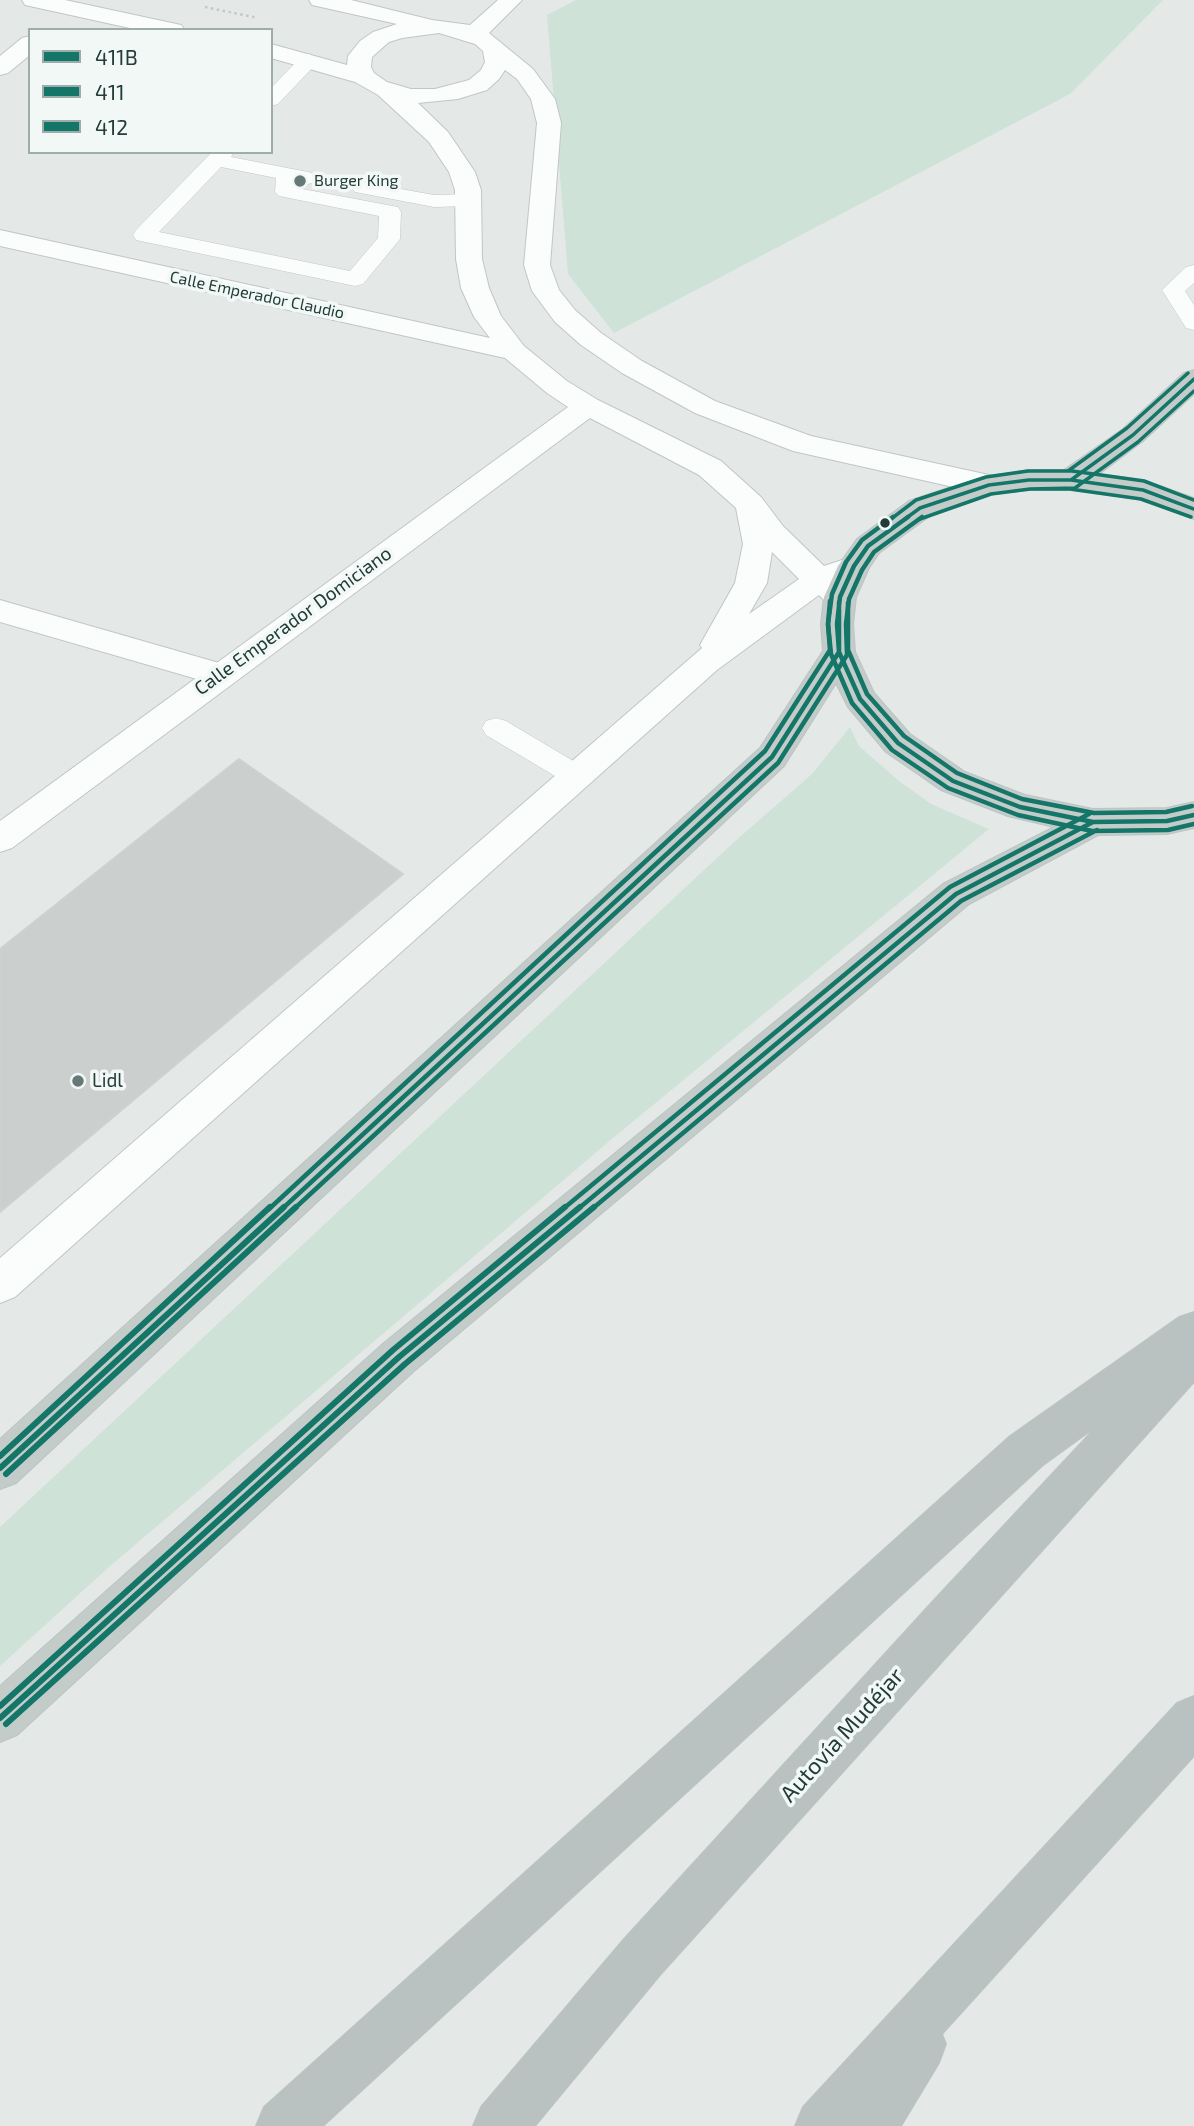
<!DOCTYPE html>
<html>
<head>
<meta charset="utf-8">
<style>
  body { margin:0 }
  #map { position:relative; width:1194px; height:2126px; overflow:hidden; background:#e4e9e8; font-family:"Exo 2",sans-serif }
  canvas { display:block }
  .legend { position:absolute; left:28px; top:28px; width:245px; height:126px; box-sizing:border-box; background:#f2f8f6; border:2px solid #9fadaa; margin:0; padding:9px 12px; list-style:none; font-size:21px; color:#233c39 }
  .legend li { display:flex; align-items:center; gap:14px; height:35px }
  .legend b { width:35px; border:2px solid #9fadaa }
</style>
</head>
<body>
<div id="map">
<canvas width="1194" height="2126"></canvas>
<ul class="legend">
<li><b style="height:9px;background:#147668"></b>411B</li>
<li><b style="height:9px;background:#147668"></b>411</li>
<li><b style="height:9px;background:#147668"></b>412</li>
</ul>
</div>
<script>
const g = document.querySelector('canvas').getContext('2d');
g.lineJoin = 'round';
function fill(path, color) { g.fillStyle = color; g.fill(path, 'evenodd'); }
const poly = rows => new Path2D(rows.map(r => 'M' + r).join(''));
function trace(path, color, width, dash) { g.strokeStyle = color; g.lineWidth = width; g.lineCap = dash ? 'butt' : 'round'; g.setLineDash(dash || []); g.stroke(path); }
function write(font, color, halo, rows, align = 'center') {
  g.font = font + ' "Exo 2",sans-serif'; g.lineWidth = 7; g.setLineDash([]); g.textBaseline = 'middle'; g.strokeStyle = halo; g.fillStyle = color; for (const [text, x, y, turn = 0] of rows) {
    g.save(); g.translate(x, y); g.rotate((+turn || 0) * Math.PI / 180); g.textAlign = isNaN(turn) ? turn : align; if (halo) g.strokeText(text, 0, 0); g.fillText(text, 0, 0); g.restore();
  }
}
const green = poly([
  [576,0,1163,0,1070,94,614,333,568,274,547,15],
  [850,727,859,746,899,781,931,804,989,829,613,1138,109,1567,0,1666,0,1527,734,842,812,774]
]);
const building = poly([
  [239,759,403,874,0,1212,0,949,239,759]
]);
const path = poly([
  [205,7,258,18]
]);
const service = poly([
  [309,54,319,60,316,64,278,104,271,106,271,88,302,56,309,54],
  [212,152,234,152,231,157,308,172,315,174,318,178,315,182,308,184,297,182,297,188,398,207,401,212,400,239,363,284,355,286,136,240,133,235,136,230,212,152],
  [221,167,276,178,275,192,279,196,379,216,378,238,350,271,159,232,221,167],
  [362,182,434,195,468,194,475,196,479,200,475,204,468,206,434,207,355,192,351,188,355,184,362,182],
  [1194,265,1194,283,1185,291,1194,305,1194,330,1186,328,1162,290,1186,267,1194,265],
  [496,718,506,721,585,768,589,775,585,782,575,785,565,782,486,735,482,728,486,721,496,718]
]);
const pedestrian = poly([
  [0,600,233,667,237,675,233,683,221,686,0,622,0,600]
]);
const minor = poly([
  [22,0,65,0,181,25,185,30,139,30,25,5,22,0],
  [309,0,351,0,432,20,470,25,498,0,522,0,489,33,533,69,555,99,561,123,550,265,559,290,575,310,601,333,642,361,715,401,811,436,989,475,1000,478,1004,485,1000,492,989,495,793,451,695,413,622,373,581,345,555,322,532,291,524,265,537,123,531,99,517,79,505,70,499,79,487,90,458,99,418,103,448,132,475,172,481,190,482,259,489,288,501,316,524,346,567,381,598,400,721,461,761,497,783,526,824,566,854,556,865,559,870,566,865,573,843,582,853,594,848,602,837,605,826,602,819,595,717,670,15,1297,0,1303,0,1258,702,648,700,645,735,583,743,544,736,508,699,475,590,418,12,848,0,852,0,821,568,407,547,393,505,358,0,246,0,230,490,338,474,317,461,288,456,259,455,190,449,172,429,142,378,95,355,82,271,58,271,44,347,65,348,56,360,41,373,32,397,24,312,5,309,0],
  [439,33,475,44,483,51,485,62,481,70,469,80,435,89,411,89,387,82,374,73,371,67,372,57,389,42,402,38,439,33],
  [772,552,799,579,749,614,767,583,772,552],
  [30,36,30,55,8,73,0,75,0,56,22,38,30,36]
]);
const trunk = poly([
  [1194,370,1194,394,1143,441,1099,474,1143,480,1194,498,1194,519,1138,499,1071,490,1029,490,993,494,931,515,879,553,869,568,856,597,853,624,855,652,874,693,910,734,965,772,1025,795,1093,809,1167,808,1194,802,1194,828,1167,834,1098,835,969,904,414,1371,17,1735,0,1742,0,1686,384,1343,943,884,1054,827,1008,816,941,790,886,752,848,707,836,683,784,766,16,1483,0,1489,0,1439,760,748,823,651,821,624,824,597,838,566,857,539,909,501,978,478,1029,470,1064,470,1123,429,1184,373,1194,370]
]);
const motorway = poly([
  [1194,1312,1194,1382,660,1975,535,2126,473,2126,481,2107,624,1939,934,1600,1097,1426,1042,1466,323,2126,256,2126,264,2107,1010,1436,1179,1317,1194,1312],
  [1194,1696,1194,1756,942,2034,946,2044,939,2063,901,2126,795,2126,803,2107,1177,1703,1194,1696]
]);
const bus1Far2 = poly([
  [1033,480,1071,480,1143,490,1194,509],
  [905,519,920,508,989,485,1029,480,1071,480,1133,435,1194,379]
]);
const bus1Far1 = poly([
  [839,602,839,652,860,699,898,743,953,781,1020,807,1093,822,1167,821,1194,815],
  [282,1209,772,757,839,652,837,624,840,597,854,566,868,546,908,517],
  [578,1209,956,894,1093,822]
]);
const bus1 = poly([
  [0,1468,284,1207],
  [0,1718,399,1357,580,1207]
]);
const bus2Far2 = poly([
  [1033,489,1070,489,1141,499,1191,517],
  [920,519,991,494,1030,489,1075,488,1138,442,1194,391]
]);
const bus2Far1 = poly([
  [830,601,828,624,831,654,852,703,892,750,948,788,1018,815,1092,831,1168,830,1194,824],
  [294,1209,778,763,847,655,846,624,849,599,862,570,874,552,922,517],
  [592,1209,961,901,1097,830]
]);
const bus2 = poly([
  [6,1474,296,1207],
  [6,1724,405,1364,594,1207]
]);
const bus3Far2 = poly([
  [1033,471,1072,471,1144,481,1194,500],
  [891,519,916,500,986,477,1028,471,1068,471,1127,428,1188,373]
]);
const bus3Far1 = poly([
  [848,603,848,650,867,694,904,736,957,773,1022,799,1094,813,1166,812,1192,806],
  [269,1209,765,751,830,650,828,624,832,594,846,562,862,540,893,517],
  [563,1209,950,887,1089,814]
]);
const bus3 = poly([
  [0,1456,270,1207],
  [0,1706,393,1350,565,1207]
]);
const markers = [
  [300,181,7,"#677976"],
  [885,523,6,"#233c39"],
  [78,1081,7,"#677976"]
];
const farPoinames = [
  ["Burger King",314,181]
];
const farStreetnames = [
  ["Calle Emperador Claudio",257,295,12]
];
const streetNames = [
  ["Calle Emperador Domiciano",293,621,-36]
];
const poiNames = [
  ["Lidl",92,1081]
];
const nearStreetnames = [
  ["Autovía Mudéjar",842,1735,-48]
];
fill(green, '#cee2d8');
fill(building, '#cbd0cf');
trace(building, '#cdd2d1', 2);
trace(service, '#c1c6c5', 1);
trace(pedestrian, '#c1c6c5', 2);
trace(minor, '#c1c6c5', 2);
trace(trunk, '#bdc5c4', 2);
trace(motorway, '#bdc5c4', 2);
trace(path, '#c1c9c8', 2.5, [2.5, 3.5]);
fill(service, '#fbfcfc');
fill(pedestrian, '#fbfcfc');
fill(minor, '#fbfcfc');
fill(trunk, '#c4ccca');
fill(motorway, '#bac2c1');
trace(bus1Far2, '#147668', 3.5);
trace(bus1Far1, '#147668', 4.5);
trace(bus1, '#147668', 6);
trace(bus2Far2, '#147668', 3.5);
trace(bus2Far1, '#147668', 4.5);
trace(bus2, '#147668', 6);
trace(bus3Far2, '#147668', 3.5);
trace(bus3Far1, '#147668', 4.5);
trace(bus3, '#147668', 6);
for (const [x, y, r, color] of markers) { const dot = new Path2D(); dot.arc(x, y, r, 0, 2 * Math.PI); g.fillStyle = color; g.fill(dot); trace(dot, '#f2f8f6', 2.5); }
write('16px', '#233c39', '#f2f8f6', farPoinames, 'left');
write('16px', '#233c39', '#f2f8f6', farStreetnames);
write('19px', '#233c39', '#f2f8f6', streetNames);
write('19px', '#233c39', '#f2f8f6', poiNames, 'left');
write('23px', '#233c39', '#f2f8f6', nearStreetnames);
</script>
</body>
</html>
